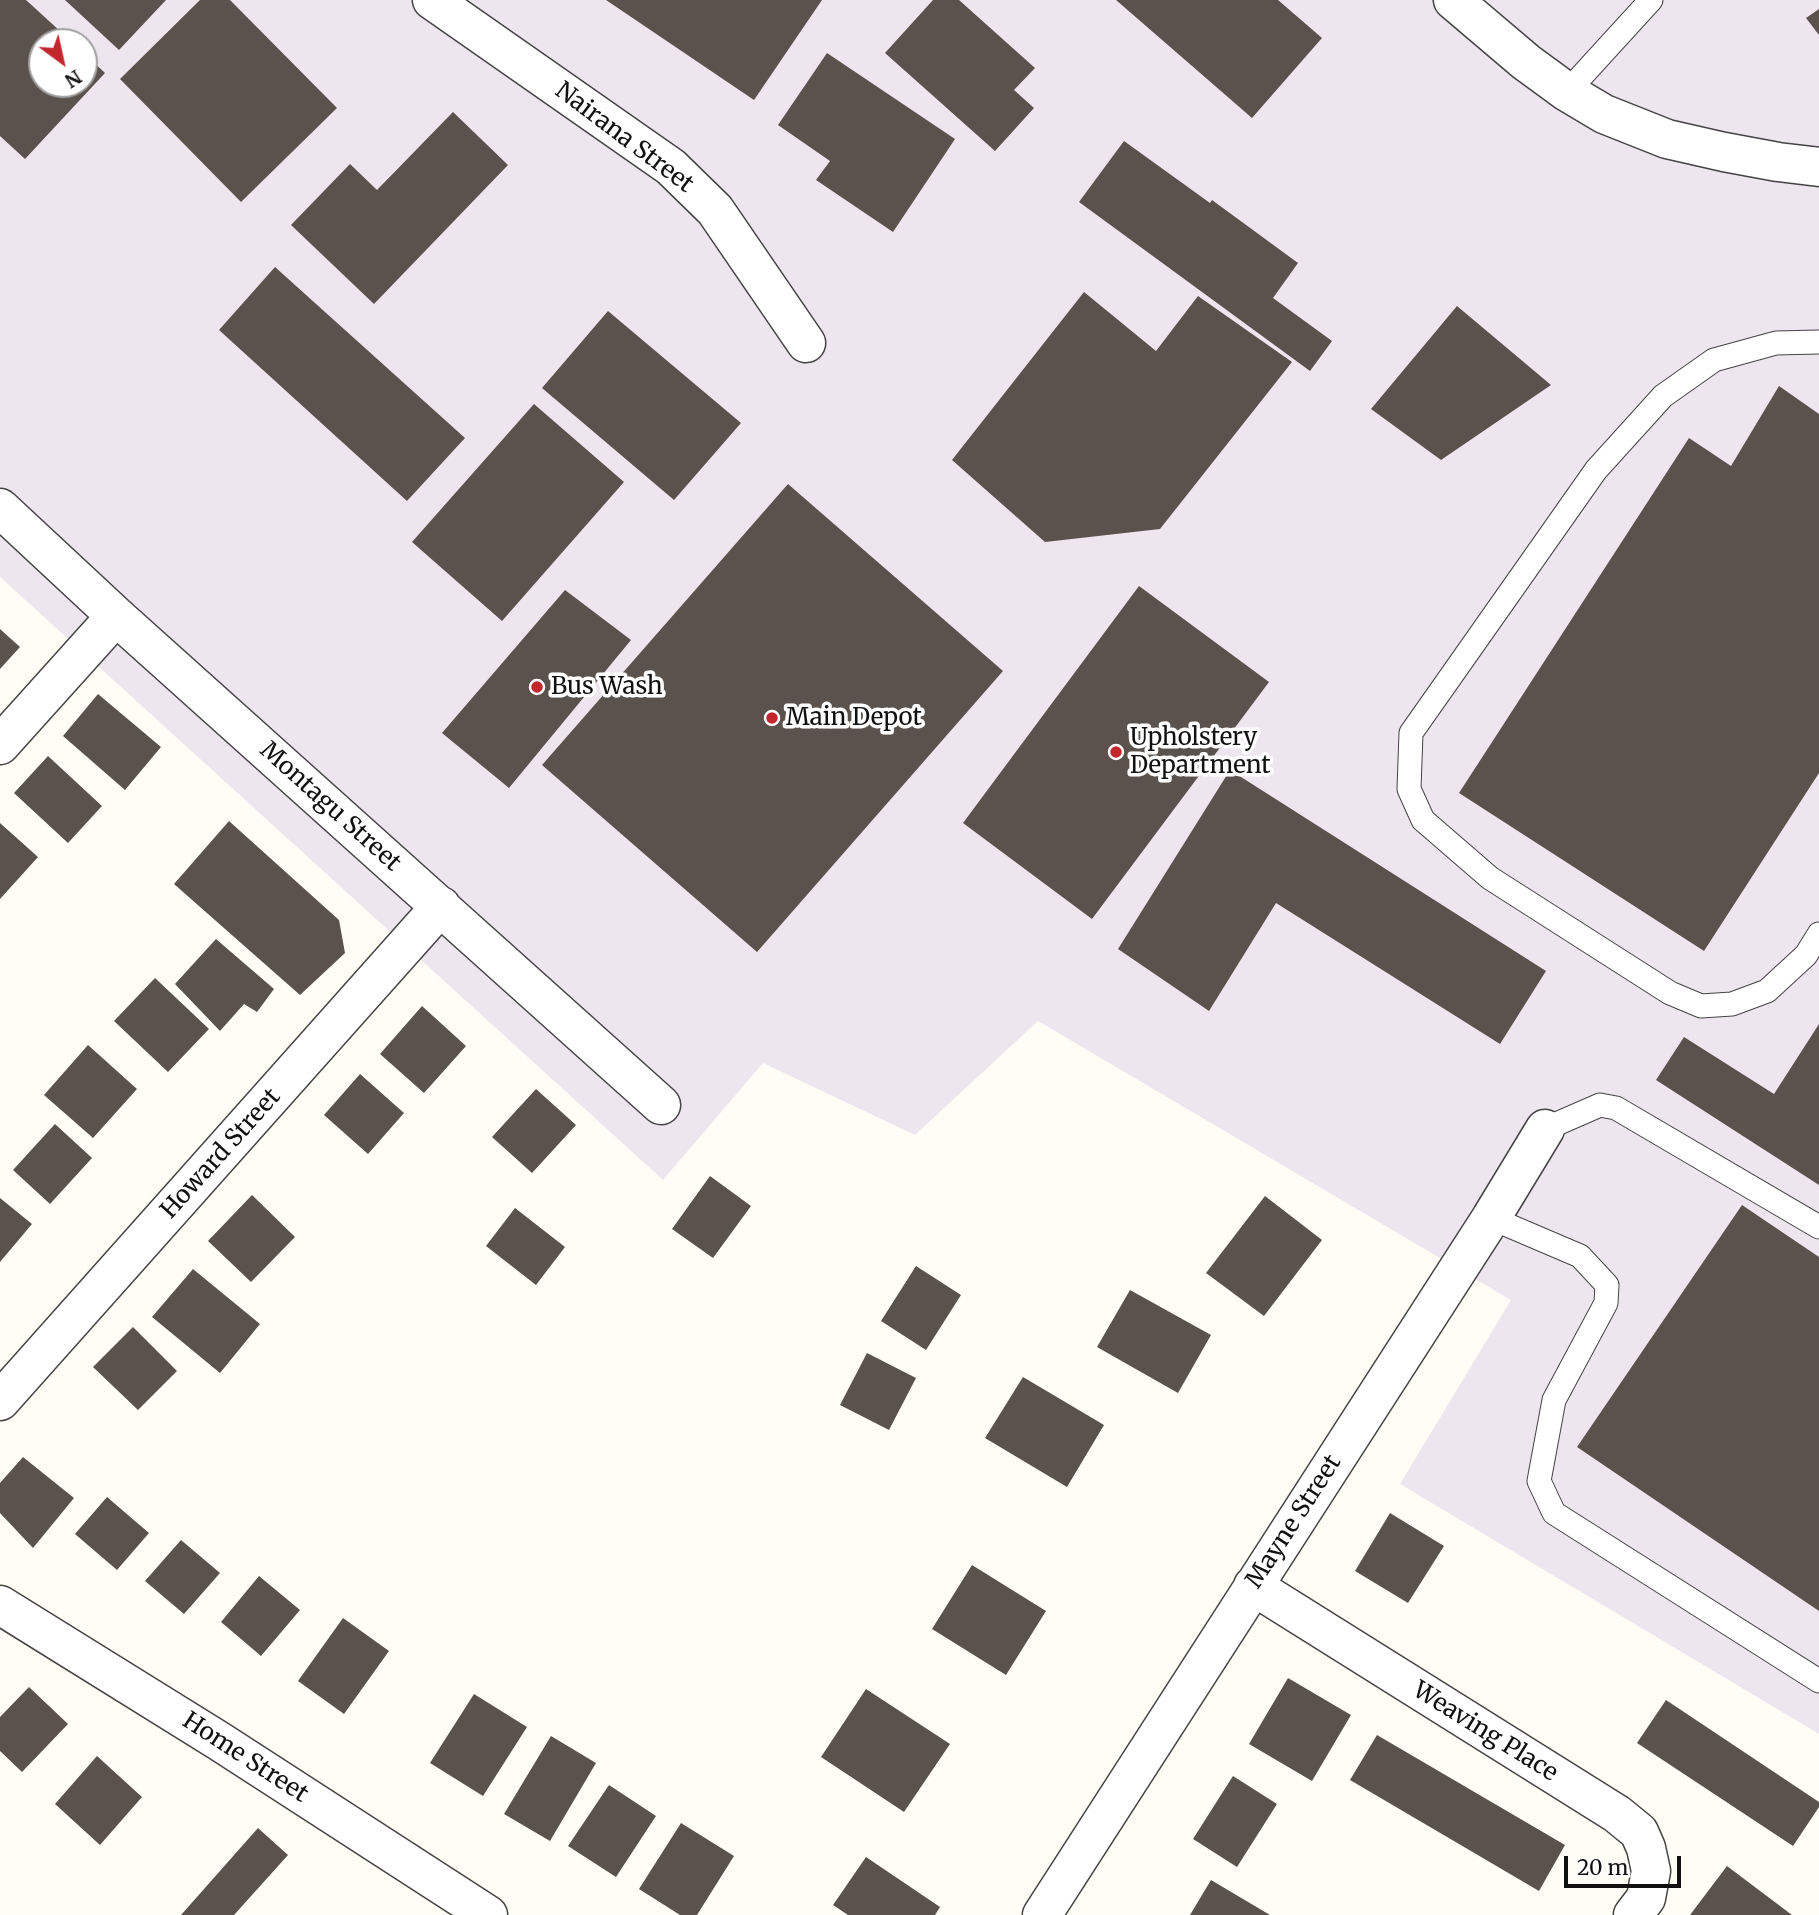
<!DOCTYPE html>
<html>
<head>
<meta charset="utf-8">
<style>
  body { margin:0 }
  #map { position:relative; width:1819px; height:1915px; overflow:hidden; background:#fffdf5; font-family:Merriweather,serif }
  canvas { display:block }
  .north { position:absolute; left:28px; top:28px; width:70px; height:70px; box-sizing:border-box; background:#fff; border:2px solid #a0a0a0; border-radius:50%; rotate:147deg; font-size:19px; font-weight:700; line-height:28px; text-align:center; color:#111 }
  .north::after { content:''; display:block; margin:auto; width:24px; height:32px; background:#c4262e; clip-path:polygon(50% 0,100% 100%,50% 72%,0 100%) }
  .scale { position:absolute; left:1564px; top:1856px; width:117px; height:32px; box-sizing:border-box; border:4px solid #111; border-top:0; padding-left:9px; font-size:21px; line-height:24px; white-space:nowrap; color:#111; -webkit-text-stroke:5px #fff; paint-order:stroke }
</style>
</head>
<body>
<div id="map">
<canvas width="1819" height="1915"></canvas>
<div class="north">N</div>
<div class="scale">20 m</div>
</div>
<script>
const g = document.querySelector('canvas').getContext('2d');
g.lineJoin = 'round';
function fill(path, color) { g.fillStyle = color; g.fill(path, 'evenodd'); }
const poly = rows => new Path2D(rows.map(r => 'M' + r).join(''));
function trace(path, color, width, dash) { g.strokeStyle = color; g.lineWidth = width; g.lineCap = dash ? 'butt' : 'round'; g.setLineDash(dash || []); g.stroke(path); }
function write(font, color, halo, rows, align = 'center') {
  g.font = font + ' Merriweather,serif'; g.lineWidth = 7; g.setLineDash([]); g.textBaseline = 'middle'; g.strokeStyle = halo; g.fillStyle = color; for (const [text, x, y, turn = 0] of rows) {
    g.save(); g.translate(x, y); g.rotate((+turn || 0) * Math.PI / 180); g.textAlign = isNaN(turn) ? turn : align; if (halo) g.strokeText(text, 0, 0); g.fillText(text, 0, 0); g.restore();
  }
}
const industrial = poly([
  [0,0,1819,0,1819,1734,1400,1484,1511,1300,1038,1021,915,1135,763,1063,663,1180,0,577],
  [42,42,84,42,84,84,42,84]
]);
const building = poly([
  [0,0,26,0,72,42,42,42,42,84,84,84,84,53,105,73,25,159,0,136],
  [65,0,166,0,119,50],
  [200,0,230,0,337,108,241,202,120,79],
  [606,0,822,0,754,100],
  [933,0,959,0,1035,68,1014,90,1034,108,995,151,885,53],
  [1116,0,1278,0,1322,38,1252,118],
  [1819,9,1819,35,1806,18],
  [827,53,955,139,893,232,816,180,830,161,778,125],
  [453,112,508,165,374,304,291,225,350,164,377,190],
  [1124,141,1210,203,1212,200,1298,263,1273,298,1332,341,1310,371,1079,202],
  [275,267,465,438,407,501,219,330],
  [1084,292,1156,351,1198,296,1292,362,1160,529,1045,542,952,460],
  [1457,306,1551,385,1441,460,1371,409],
  [608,311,741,423,674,500,542,388],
  [1779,386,1819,414,1819,773,1704,951,1459,793,1689,438,1731,466],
  [534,404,624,482,502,621,412,542],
  [788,484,1003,671,757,952,542,765],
  [1139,586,1269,682,1092,919,963,823],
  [565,590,631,640,509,788,442,733],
  [0,629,20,647,0,669],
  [98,694,161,747,125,790,63,736],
  [48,756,102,806,68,843,14,793],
  [1230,770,1546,971,1500,1044,1276,903,1209,1011,1118,949],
  [229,821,339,920,345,953,300,995,174,884],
  [0,823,38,857,0,899],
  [216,939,274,989,257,1012,244,1004,220,1031,175,984],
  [155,978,209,1029,168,1072,114,1021],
  [422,1006,466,1046,424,1093,380,1054],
  [1819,1024,1819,1185,1656,1080,1684,1037,1774,1094],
  [88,1045,137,1089,93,1138,44,1095],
  [360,1074,404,1113,368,1154,324,1115],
  [536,1089,576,1125,532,1173,492,1137],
  [55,1124,92,1158,50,1204,13,1170],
  [710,1176,751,1206,713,1258,672,1229],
  [252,1195,295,1237,251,1282,208,1241],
  [1265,1196,1322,1240,1264,1316,1206,1273],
  [0,1198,32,1224,0,1262],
  [1742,1205,1819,1257,1819,1611,1577,1447],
  [515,1208,565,1247,536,1285,486,1246],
  [916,1266,961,1295,926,1350,881,1321],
  [193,1269,260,1324,220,1373,152,1317],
  [1130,1290,1211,1335,1178,1393,1097,1347],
  [133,1327,177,1371,138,1410,93,1367],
  [867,1353,916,1378,889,1430,840,1405],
  [1023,1377,1104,1425,1067,1487,985,1438],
  [23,1457,74,1498,33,1548,0,1513,0,1483],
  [107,1497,149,1533,117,1570,75,1534],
  [1390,1513,1444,1546,1408,1603,1355,1571],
  [181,1540,220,1573,184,1614,145,1581],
  [972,1565,1046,1611,1006,1675,932,1629],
  [259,1576,300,1610,261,1656,221,1622],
  [343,1618,389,1651,344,1714,298,1681],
  [1288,1678,1351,1715,1312,1781,1249,1744],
  [29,1687,68,1724,22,1772,0,1751,0,1717],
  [866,1689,950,1744,904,1812,821,1757],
  [474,1694,527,1727,483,1796,430,1763],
  [1666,1700,1819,1802,1819,1807,1793,1846,1637,1743],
  [1377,1735,1565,1845,1539,1891,1350,1780],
  [551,1736,596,1763,550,1841,504,1814],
  [97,1756,142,1797,100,1845,55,1804],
  [1233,1776,1277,1804,1237,1867,1193,1839],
  [609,1785,656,1816,616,1877,568,1846],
  [681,1823,734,1856,697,1915,680,1915,639,1889],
  [258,1828,288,1855,234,1915,181,1915],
  [866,1857,940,1907,935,1915,848,1915,833,1905],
  [1727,1866,1792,1915,1690,1915],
  [1211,1880,1270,1915,1190,1915]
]);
const lane = poly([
  [1567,92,1651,0],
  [1819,342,1776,343,1714,360,1663,396,1596,470,1411,733,1409,789,1423,820,1490,878,1670,993,1701,1006,1732,1004,1767,991,1806,955,1819,934],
  [1545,1129,1600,1105,1616,1108,1819,1227],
  [1491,1218,1580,1256,1607,1285,1606,1303,1554,1400,1539,1481,1554,1513,1819,1681]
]);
const street = poly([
  [432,0,671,167,715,210,806,343],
  [1453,0,1526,62,1567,92,1604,114,1667,139,1724,152,1778,162,1819,167],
  [0,508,116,616,661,1105],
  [0,745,116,616],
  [0,1401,441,906],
  [1253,1586,1617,1814,1639,1832,1646,1848,1651,1871,1646,1898,1633,1915],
  [0,1605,219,1741,488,1915],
  [1042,1915,1491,1218,1545,1129]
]);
const markers = [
  [537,687,7,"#c4262e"],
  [772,718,7,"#c4262e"],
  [1116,752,7,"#c4262e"]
];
const streetNames = [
  ["Nairana Street",624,138,37],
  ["Montagu Street",330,807,42],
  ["Howard Street",221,1154,-48],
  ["Mayne Street",1294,1522,-57],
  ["Weaving Place",1485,1732,32],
  ["Home Street",245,1758,33]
];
const poiNames = [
  ["Bus Wash",551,687],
  ["Main Depot",786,718],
  ["Upholstery",1130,738],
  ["Department",1130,766]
];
fill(industrial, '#eee6ef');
fill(building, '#5a524d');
trace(lane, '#444', 25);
trace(street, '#444', 41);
trace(lane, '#fff', 23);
trace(street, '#fff', 38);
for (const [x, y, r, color] of markers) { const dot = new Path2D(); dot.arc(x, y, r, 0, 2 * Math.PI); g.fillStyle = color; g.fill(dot); trace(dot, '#fff', 2.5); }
write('24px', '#111', '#fff', streetNames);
write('24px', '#111', '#fff', poiNames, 'left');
</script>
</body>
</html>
